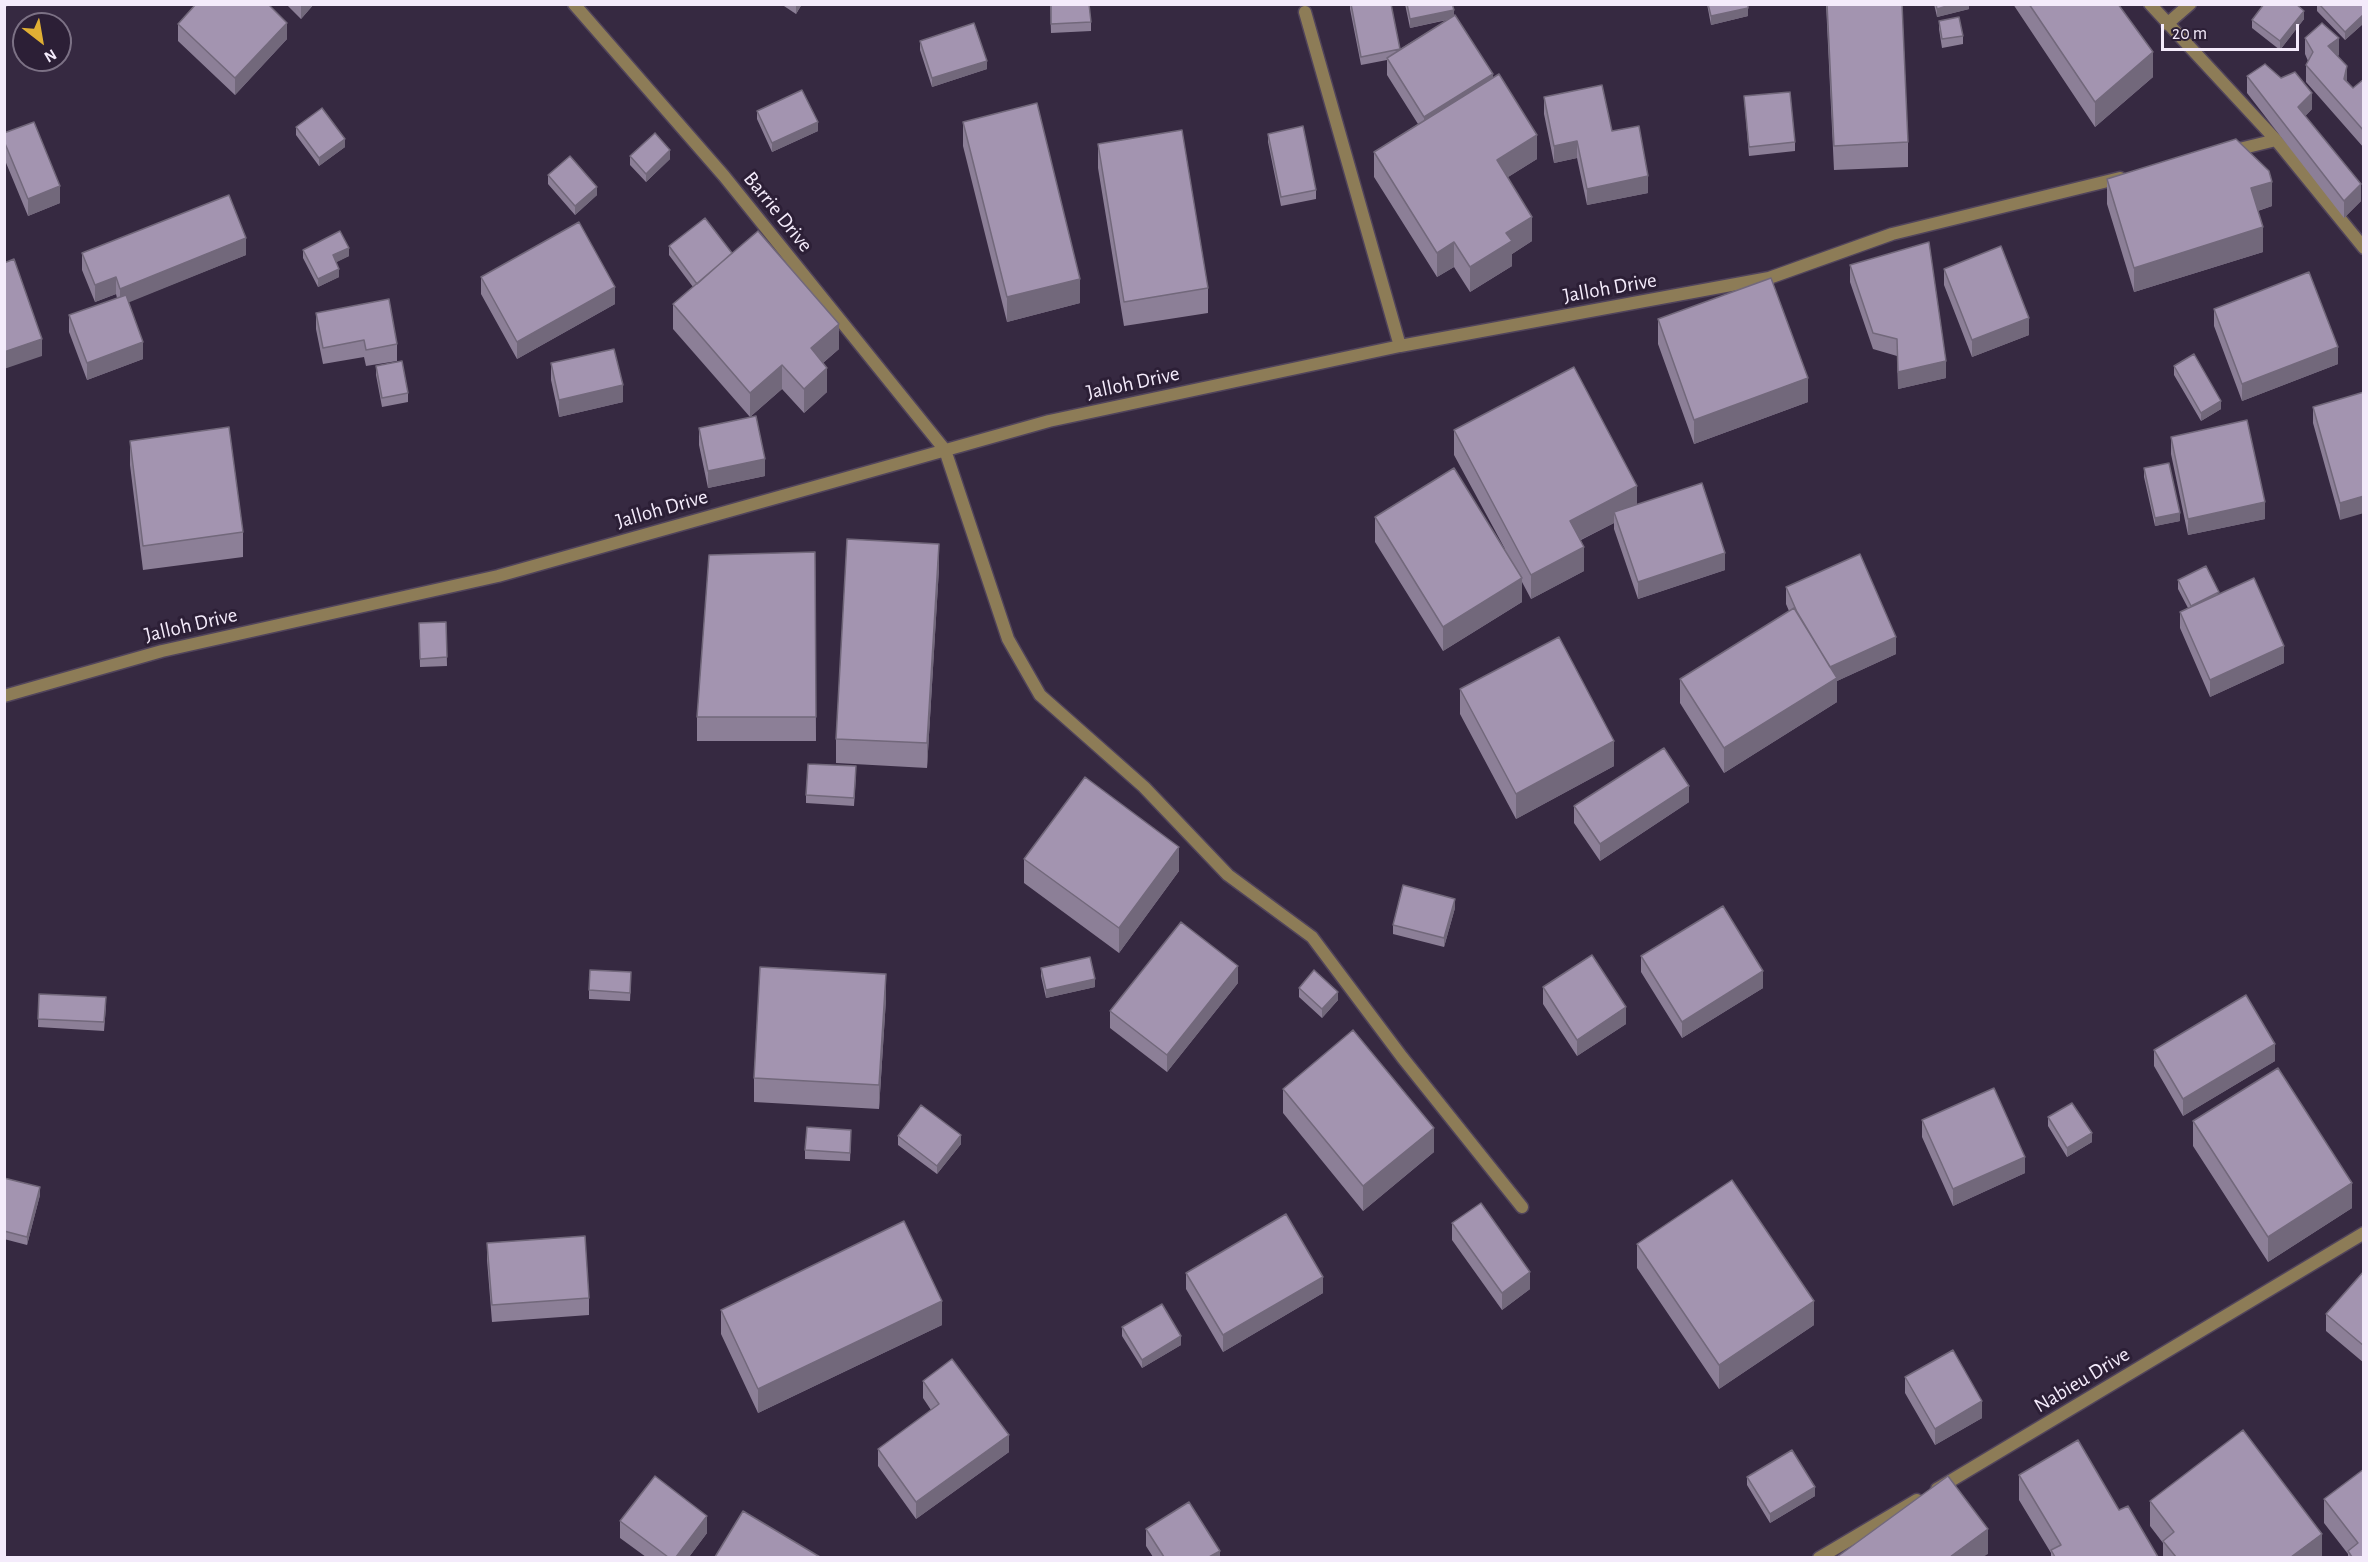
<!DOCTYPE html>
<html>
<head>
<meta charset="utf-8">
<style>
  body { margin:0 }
  #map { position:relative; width:2368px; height:1562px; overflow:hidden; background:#362941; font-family:"Alegreya Sans",sans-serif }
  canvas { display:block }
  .frame { position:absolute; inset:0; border:6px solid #f4ebfb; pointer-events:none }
  .north { position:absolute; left:12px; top:12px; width:60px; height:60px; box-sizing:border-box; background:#2c1f36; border:2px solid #7c7185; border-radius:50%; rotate:149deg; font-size:16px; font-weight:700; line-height:24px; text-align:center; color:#f4ebfb }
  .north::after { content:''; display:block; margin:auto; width:21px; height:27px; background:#e0af34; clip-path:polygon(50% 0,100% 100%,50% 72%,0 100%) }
  .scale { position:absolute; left:2161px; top:24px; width:138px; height:27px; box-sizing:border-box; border:3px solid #f4ebfb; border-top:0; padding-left:8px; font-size:18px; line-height:21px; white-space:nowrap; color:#f4ebfb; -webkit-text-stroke:4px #2c1f36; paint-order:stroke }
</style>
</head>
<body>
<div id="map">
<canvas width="2368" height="1562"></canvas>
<div class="frame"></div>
<div class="north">N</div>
<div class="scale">20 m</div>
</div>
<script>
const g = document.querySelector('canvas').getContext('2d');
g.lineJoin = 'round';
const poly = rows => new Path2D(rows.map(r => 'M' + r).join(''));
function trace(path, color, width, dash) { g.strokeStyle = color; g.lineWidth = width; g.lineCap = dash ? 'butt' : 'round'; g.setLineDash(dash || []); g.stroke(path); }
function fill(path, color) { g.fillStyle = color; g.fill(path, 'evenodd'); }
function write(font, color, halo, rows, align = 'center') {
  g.font = font + ' "Alegreya Sans",sans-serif'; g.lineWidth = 6; g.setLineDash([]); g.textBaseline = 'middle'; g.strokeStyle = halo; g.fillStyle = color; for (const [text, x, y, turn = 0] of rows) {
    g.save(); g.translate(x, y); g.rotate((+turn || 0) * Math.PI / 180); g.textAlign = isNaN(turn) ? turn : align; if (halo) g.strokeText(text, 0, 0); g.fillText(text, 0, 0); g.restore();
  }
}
const minor = poly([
  [574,4,724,176,945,450,1008,639,1040,695,1144,787,1228,875,1312,937,1402,1057,1522,1207],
  [2150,4,2276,140,2364,248],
  [1305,12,1400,346],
  [2167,24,2190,4],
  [2231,151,2276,140],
  [4,696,162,651,498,576,1049,421,1400,346,1769,278,1892,234,2120,178],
  [1937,1489,2364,1233],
  [1819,1558,1917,1500]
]);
const wall = poly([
  [286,4,314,4,301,19],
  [781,4,802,4,796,14],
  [1050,4,1091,22,1091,31,1051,33],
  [1350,4,1391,4,1400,49,1447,20,1410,28,1405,4,1452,4,1454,16,1493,77,1537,159,1508,177,1532,241,1512,254,1512,266,1470,292,1454,267,1437,277,1374,177,1374,152,1418,124,1387,75,1387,60,1361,65,1350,9],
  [1707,4,1748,4,1748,16,1711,25],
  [1826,4,1902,4,1908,142,1908,167,1834,170],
  [1934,4,1969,4,1969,9,1937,17],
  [2013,4,2118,4,2153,77,2095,127],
  [2317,4,2364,4,2364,23,2345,40,2317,11],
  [2304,19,2280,50,2252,28,2252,20],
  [1939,21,1963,36,1963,44,1942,48,1939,29],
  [178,24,287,39,235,95,178,41],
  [2305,38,2339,55,2337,56,2347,81,2353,88,2364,79,2364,148,2306,82,2306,65,2308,61,2305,54],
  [920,41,987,69,932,87,920,50],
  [2247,76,2312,109,2305,116,2361,201,2344,218,2247,93],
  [1744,96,1795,142,1795,151,1749,156],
  [1544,97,1648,193,1587,205,1577,158,1554,163,1544,114],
  [757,111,818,131,772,152,757,119],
  [963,122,1080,303,1007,322,963,146],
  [296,127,345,147,319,166,296,135],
  [4,133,60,203,28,216,4,158],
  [1268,134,1316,190,1316,199,1281,206,1268,142],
  [1098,144,1208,288,1208,313,1124,326,1098,168],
  [630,156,670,159,646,182,630,165],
  [548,175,597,195,575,215,548,184],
  [2107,179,2272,206,2258,211,2263,252,2134,292,2107,204],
  [669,246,732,253,839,349,823,363,827,392,804,413,782,389,750,417,673,329,673,304,693,287,669,255],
  [303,250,349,256,336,262,339,277,318,287,303,258],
  [82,253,246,255,128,302,143,359,87,380,69,332,69,315,117,298,116,294,95,302,82,270],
  [1850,265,1946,378,1898,389,1897,356,1873,349,1850,282],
  [1944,269,2029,335,1972,357,1944,285],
  [481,277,615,304,517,359,481,294],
  [2214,309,2338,364,2242,401,2214,326],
  [316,313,397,344,397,361,366,366,364,357,323,364,316,329],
  [1658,319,1808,402,1694,444,1658,344],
  [551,363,623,402,559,417,551,380],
  [376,366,408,393,408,402,382,407,376,375],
  [2174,366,2221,409,2201,421,2174,375],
  [2364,392,2340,520,2313,423,2313,407],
  [699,428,765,476,708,488,699,445],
  [1454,430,1637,504,1725,570,1638,599,1614,529,1614,523,1581,540,1584,571,1531,599,1522,582,1522,602,1443,651,1375,542,1375,517,1505,549,1454,455],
  [2171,437,2265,519,2188,535,2171,454],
  [130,441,243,532,243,557,143,570,130,465],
  [2144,468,2180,521,2155,526,2144,477],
  [815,552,816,741,697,741,697,717],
  [939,568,927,768,836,763,836,739],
  [2178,580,2219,594,2284,663,2210,697,2180,628,2180,612,2188,608,2178,589],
  [1786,587,1896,654,1837,681,1837,702,1724,773,1680,703,1680,679,1789,611,1786,604],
  [446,622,447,666,420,667,419,623],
  [1460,689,1614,766,1516,819,1460,714],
  [856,775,854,806,806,803,806,795],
  [1689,802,1600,861,1574,823,1574,806],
  [1024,859,1179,871,1119,953,1024,883],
  [1455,908,1444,947,1393,934,1393,925],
  [1641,956,1763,988,1682,1038,1641,972],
  [1041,968,1095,987,1046,998,1041,976],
  [631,981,630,1001,589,999,589,990],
  [1238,983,1167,1072,1110,1028,1110,1011],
  [1543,987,1626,1024,1577,1056,1543,1004],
  [1299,988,1338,1000,1322,1018,1299,997],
  [39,994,106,1006,104,1031,38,1027],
  [886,999,879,1109,754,1102,754,1078],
  [2154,1050,2275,1061,2183,1116,2154,1066],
  [1283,1089,1434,1152,1363,1211,1283,1113],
  [2048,1117,2092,1142,2067,1157,2048,1126],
  [1922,1120,2025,1173,1953,1206,1922,1137],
  [2193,1121,2352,1208,2268,1262,2193,1146],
  [898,1136,961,1144,937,1174,898,1145],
  [851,1138,850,1161,805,1159,805,1150],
  [4,1178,40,1195,27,1245,4,1239],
  [1452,1223,1530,1289,1502,1310,1452,1240],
  [487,1243,589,1298,589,1315,492,1322,487,1260],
  [1637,1244,1814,1325,1719,1389,1637,1268],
  [2364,1271,2364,1363,2326,1331,2326,1314],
  [1186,1273,1323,1293,1223,1352,1186,1289],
  [721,1310,942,1325,758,1413,721,1334],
  [1122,1327,1181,1345,1142,1368,1122,1336],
  [1905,1377,1982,1418,1935,1445,1905,1393],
  [923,1381,1009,1452,916,1519,878,1466,878,1449,931,1410,923,1398],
  [2364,1469,2364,1557,2348,1557,2348,1554,2324,1523,2324,1499],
  [2019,1475,2119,1510,2158,1557,2051,1557,2051,1553,2019,1500],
  [1747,1477,1815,1496,1770,1523,1747,1485],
  [2150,1501,2322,1557,2163,1557,2163,1543,2150,1526],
  [620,1521,707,1533,689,1557,646,1557,620,1538],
  [1146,1529,1220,1557,1153,1557,1146,1546]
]);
const shadedWall = poly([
  [4,4,11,4,4,8],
  [301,4,314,4,301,19],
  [796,4,802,4,796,14],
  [1953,4,1969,4,1969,9,1937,17,1937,9],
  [1748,8,1748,16,1711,25,1711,16],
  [1454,10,1454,18,1410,28,1410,19],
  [2304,11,2304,19,2280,50,2280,41],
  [2364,14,2364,23,2345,40,2345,32],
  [287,23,287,39,235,95,235,78],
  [2339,38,2339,55,2328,63,2328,46],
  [2153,52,2153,77,2095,127,2095,102],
  [987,61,987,69,932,87,932,78],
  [2347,66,2347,83,2344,79],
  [1493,74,1493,91,1424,134,1424,117],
  [2312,93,2312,109,2298,124,2298,107],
  [818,122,818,131,772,152,772,143],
  [1537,135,1537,159,1497,184,1497,160],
  [345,139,345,147,319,166,319,158],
  [1577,141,1577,158,1554,163,1554,146],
  [670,150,670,159,646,182,646,174],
  [1648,176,1648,193,1587,205,1587,189],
  [2272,182,2272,206,2251,213,2251,188],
  [2361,184,2361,201,2344,218,2344,201],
  [60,186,60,203,28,216,28,199],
  [597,187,597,195,575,215,575,206],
  [1532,217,1532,241,1512,254,1512,266,1470,292,1470,267,1506,233],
  [2263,227,2263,252,2134,292,2134,268],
  [246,238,246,255,120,306,120,289],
  [1454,242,1454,267,1437,277,1437,253],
  [349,248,349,256,333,264,333,255],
  [339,269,339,277,318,287,318,279],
  [116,277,116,294,95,302,95,285],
  [1080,279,1080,303,1007,322,1007,297],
  [615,287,615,304,517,359,517,342],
  [2029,318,2029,335,1972,357,1972,340],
  [839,324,839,349,811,373,811,348],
  [42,339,42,356,4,369,4,352],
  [143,342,143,359,87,380,87,363],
  [2338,347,2338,364,2242,401,2242,384],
  [1946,361,1946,378,1898,389,1898,372],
  [782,365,782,389,750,417,750,393],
  [827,368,827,392,804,413,804,389],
  [1808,378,1808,402,1694,444,1694,420],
  [623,385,623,402,559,417,559,400],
  [2221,401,2221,409,2201,421,2201,413],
  [765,459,765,476,708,488,708,471],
  [1637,486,1637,511,1614,512,1614,523,1570,545,1570,521],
  [2364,496,2364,513,2340,520,2340,503],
  [2265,502,2265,519,2188,535,2188,519],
  [2180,513,2180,521,2155,526,2155,518],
  [939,544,939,568,927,768,927,743],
  [1584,547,1584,571,1531,599,1531,575],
  [1725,553,1725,570,1638,599,1638,582],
  [1522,578,1522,602,1443,651,1443,627],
  [1896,637,1896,654,1837,681,1837,702,1724,773,1724,748,1827,668],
  [2284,646,2284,663,2210,697,2210,680],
  [1614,741,1614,766,1516,819,1516,794],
  [1689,786,1689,802,1600,861,1600,844],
  [1179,847,1179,871,1119,953,1119,928],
  [1455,899,1455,908,1444,947,1444,938],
  [1238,966,1238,983,1167,1072,1167,1055],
  [1763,971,1763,988,1682,1038,1682,1022],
  [886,974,886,999,879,1109,879,1085],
  [1095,979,1095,987,1046,998,1046,990],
  [1338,992,1338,1000,1322,1018,1322,1009],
  [1626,1007,1626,1024,1577,1056,1577,1040],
  [2275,1044,2275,1061,2183,1116,2183,1099],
  [1434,1128,1434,1152,1363,1211,1363,1186],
  [2092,1133,2092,1142,2067,1157,2067,1148],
  [961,1135,961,1144,937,1174,937,1166],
  [2025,1157,2025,1173,1953,1206,1953,1189],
  [2352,1183,2352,1208,2268,1262,2268,1237],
  [40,1187,40,1195,27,1245,27,1237],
  [1530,1272,1530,1289,1502,1310,1502,1293],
  [1323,1277,1323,1293,1223,1352,1223,1335],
  [942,1301,942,1325,758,1413,758,1389],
  [1814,1301,1814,1325,1719,1389,1719,1365],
  [1181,1336,1181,1345,1142,1368,1142,1360],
  [1982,1401,1982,1418,1935,1445,1935,1429],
  [1009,1435,1009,1452,916,1519,916,1502],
  [1815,1487,1815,1496,1770,1523,1770,1514],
  [707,1516,707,1533,689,1557,676,1557],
  [1988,1529,1988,1554,1983,1557,1950,1557],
  [2322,1534,2322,1557,2291,1557],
  [1220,1551,1220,1557,1209,1557]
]);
const building = poly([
  [196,4,268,4,287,23,235,78,178,24,196,4],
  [1051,4,1089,4,1091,22,1051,24,1051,4],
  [1351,4,1391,4,1400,49,1361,57,1351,4],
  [1407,4,1452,4,1454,10,1410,19,1407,4],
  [1708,4,1748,4,1748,8,1711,16,1708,4],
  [1827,4,1902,4,1908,142,1834,146,1827,4],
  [1936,4,1953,4,1937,9,1936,4],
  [2029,4,2118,4,2153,52,2095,102,2029,4],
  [2264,4,2296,4,2304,11,2280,41,2252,20,2264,4],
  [2319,4,2364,4,2364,14,2345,32,2319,4],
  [1455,15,1493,74,1424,117,1387,58,1455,15],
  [1959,17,1963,36,1942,39,1939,21,1959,17],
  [974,23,987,61,932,78,920,41,974,23],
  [2322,23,2339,38,2328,46,2347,66,2344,79,2353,88,2364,79,2364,131,2306,65,2313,52,2305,38,2322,23],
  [2265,64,2281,78,2295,72,2312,93,2298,107,2361,184,2344,201,2247,76,2265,64],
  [1499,74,1537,135,1497,160,1532,217,1506,233,1512,241,1470,267,1454,242,1437,253,1374,152,1499,74],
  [1602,85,1612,131,1639,126,1648,176,1587,189,1577,141,1554,146,1544,97,1602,85],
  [802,90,818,122,772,143,757,111,802,90],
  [1790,92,1795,142,1749,147,1744,96,1790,92],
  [1037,103,1080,279,1007,297,963,122,1037,103],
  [322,108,345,139,319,158,296,127,322,108],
  [34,122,60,186,28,199,4,141,4,133,34,122],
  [1303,126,1316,190,1281,197,1268,134,1303,126],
  [1182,130,1208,288,1124,302,1098,144,1182,130],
  [655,133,670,150,646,174,630,156,655,133],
  [2236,139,2269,171,2272,182,2251,188,2263,227,2134,268,2107,179,2236,139],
  [570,156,597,187,575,206,548,175,570,156],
  [229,195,246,238,120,289,116,277,95,285,82,253,229,195],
  [705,218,732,253,697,284,669,246,705,218],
  [579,222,615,287,517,342,481,277,579,222],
  [340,231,349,248,333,255,339,269,318,279,303,250,340,231],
  [758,231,839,324,811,348,827,368,804,389,782,365,750,393,673,304,758,231],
  [1929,242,1946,361,1898,372,1897,339,1873,333,1850,265,1929,242],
  [2001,246,2029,318,1972,340,1944,269,2001,246],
  [14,259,42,339,4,352,4,263,14,259],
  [2309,272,2338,347,2242,384,2214,309,2309,272],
  [1771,278,1808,378,1694,420,1658,319,1771,278],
  [126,295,143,342,87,363,69,315,126,295],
  [389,299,397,344,366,350,364,340,323,348,316,313,389,299],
  [614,349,623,385,559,400,551,363,614,349],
  [2194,354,2221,401,2201,413,2174,366,2194,354],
  [402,361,408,393,382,398,376,366,402,361],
  [1574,367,1637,486,1570,521,1584,547,1531,575,1454,430,1574,367],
  [2364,392,2364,496,2340,503,2313,407,2364,392],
  [756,416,765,459,708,471,699,428,756,416],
  [2247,420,2265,502,2188,519,2171,437,2247,420],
  [229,427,243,532,143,546,130,441,229,427],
  [2169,463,2180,513,2155,518,2144,468,2169,463],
  [1454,468,1522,578,1443,627,1375,517,1454,468],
  [1702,483,1725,553,1638,582,1614,512,1702,483],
  [847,539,939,544,927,743,836,739,847,539],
  [815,552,816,717,697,717,709,555,815,552],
  [1860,554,1896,637,1830,667,1797,612,1786,587,1860,554],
  [2206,566,2219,592,2191,606,2178,580,2206,566],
  [2254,578,2284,646,2210,680,2180,612,2254,578],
  [1794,608,1837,678,1724,748,1680,679,1794,608],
  [446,622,447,657,420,659,419,623,446,622],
  [1559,637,1614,741,1516,794,1460,689,1559,637],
  [1664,748,1689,786,1600,844,1574,806,1664,748],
  [808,764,856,766,854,798,806,795,808,764],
  [1085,777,1179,847,1119,928,1024,859,1085,777],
  [1403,885,1455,899,1444,938,1393,925,1403,885],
  [1723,906,1763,971,1682,1022,1641,956,1723,906],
  [1181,922,1238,966,1167,1055,1110,1011,1181,922],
  [1592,955,1626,1007,1577,1040,1543,987,1592,955],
  [1090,957,1095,979,1046,990,1041,968,1090,957],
  [760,967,886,974,879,1085,754,1078,760,967],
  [590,970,631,972,630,993,589,990,590,970],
  [1314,970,1338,992,1322,1009,1299,988,1314,970],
  [39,994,106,997,104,1022,38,1019,39,994],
  [2246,995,2275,1044,2183,1099,2154,1050,2246,995],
  [1353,1030,1434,1128,1363,1186,1283,1089,1353,1030],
  [2278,1068,2352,1183,2268,1237,2193,1121,2278,1068],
  [1994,1088,2025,1157,1953,1189,1922,1120,1994,1088],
  [2072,1103,2092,1133,2067,1148,2048,1117,2072,1103],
  [921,1105,961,1135,937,1166,898,1136,921,1105],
  [807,1127,851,1130,850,1153,805,1150,807,1127],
  [4,1178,40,1187,27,1237,4,1231,4,1178],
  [1732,1180,1814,1301,1719,1365,1637,1244,1732,1180],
  [1481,1203,1530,1272,1502,1293,1452,1223,1481,1203],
  [1286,1214,1323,1277,1223,1335,1186,1273,1286,1214],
  [904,1221,942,1301,758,1389,721,1310,904,1221],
  [585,1236,589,1298,492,1305,487,1243,585,1236],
  [2364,1271,2364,1346,2326,1314,2364,1271],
  [1162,1304,1181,1336,1142,1360,1122,1327,1162,1304],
  [1953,1350,1982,1401,1935,1429,1905,1377,1953,1350],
  [952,1359,1009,1435,916,1502,878,1449,939,1404,923,1381,952,1359],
  [2243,1430,2322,1534,2291,1557,2176,1557,2163,1541,2174,1532,2150,1501,2243,1430],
  [2078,1440,2119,1510,2128,1506,2158,1557,2055,1557,2051,1550,2061,1545,2019,1475,2078,1440],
  [1792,1450,1815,1487,1770,1514,1747,1477,1792,1450],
  [2364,1469,2364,1557,2352,1557,2348,1551,2358,1543,2324,1499,2364,1469],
  [655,1476,707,1516,676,1557,668,1557,620,1521,655,1476],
  [1948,1476,1988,1529,1950,1557,1837,1557,1948,1476],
  [1189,1502,1220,1551,1209,1557,1164,1557,1146,1529,1189,1502],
  [743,1511,820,1557,715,1557,743,1511]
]);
const streetNames = [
  ["Barrie Drive",778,212,51],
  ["Jalloh Drive",1610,288,-10],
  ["Jalloh Drive",1133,383,-12],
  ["Jalloh Drive",662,509,-16],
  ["Jalloh Drive",191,625,-13],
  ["Nabieu Drive",2082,1380,-31]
];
trace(minor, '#51445b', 15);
trace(minor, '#8d7c57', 12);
fill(wall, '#8c7f97');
fill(shadedWall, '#72687b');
fill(building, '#a394b0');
trace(building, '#72687b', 1.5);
write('21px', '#f4ebfb', '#2c1f36', streetNames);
</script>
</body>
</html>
